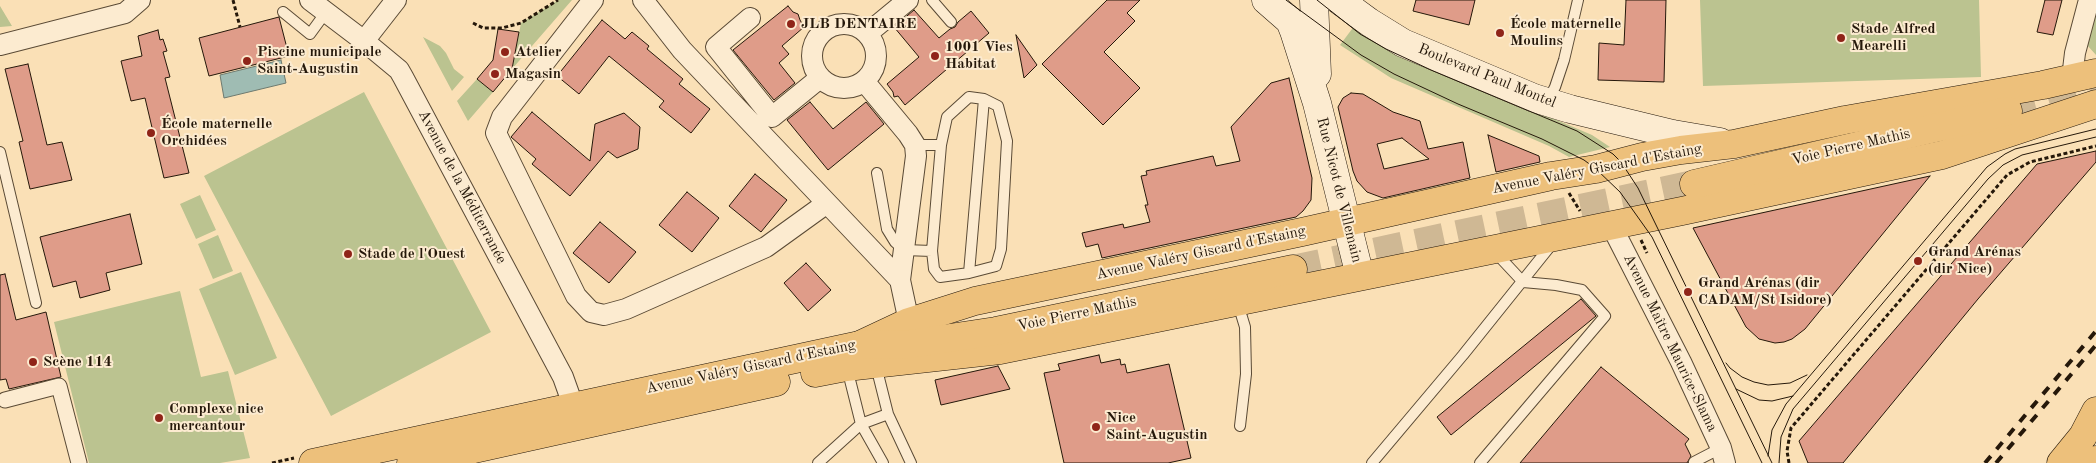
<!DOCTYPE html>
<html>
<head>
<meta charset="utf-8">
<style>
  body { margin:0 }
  canvas { display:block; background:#fae0b6 }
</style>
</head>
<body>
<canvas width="2096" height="463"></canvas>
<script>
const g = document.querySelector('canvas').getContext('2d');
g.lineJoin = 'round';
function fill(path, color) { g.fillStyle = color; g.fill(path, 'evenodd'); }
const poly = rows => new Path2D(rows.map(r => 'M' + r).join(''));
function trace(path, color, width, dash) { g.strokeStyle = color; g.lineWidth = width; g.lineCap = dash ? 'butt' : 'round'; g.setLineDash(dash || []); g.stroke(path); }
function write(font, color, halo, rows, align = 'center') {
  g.font = font + ' "Old Standard TT",serif'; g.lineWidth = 4; g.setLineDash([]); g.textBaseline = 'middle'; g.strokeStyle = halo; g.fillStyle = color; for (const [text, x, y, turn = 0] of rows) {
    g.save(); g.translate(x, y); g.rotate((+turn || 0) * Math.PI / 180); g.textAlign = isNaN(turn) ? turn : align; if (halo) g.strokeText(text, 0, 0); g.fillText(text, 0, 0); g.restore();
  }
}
const green = poly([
  [558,0,572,0,512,69,521,23],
  [1700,0,1979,0,1981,77,1703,86],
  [2096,4,2096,55,2087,45],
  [0,6,12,26,0,27],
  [1355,25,1411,58,1592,135,1610,147,1569,157,1549,146,1391,78,1340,45],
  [423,37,440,46,446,53,454,69,464,77,452,91],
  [477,79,493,92,468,121,457,101],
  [364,92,491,332,331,416,204,176],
  [200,195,216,230,196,239,180,204],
  [218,235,233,271,213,279,198,244],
  [241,272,277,358,235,375,199,289],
  [180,291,201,377,228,371,250,458,220,463,89,463,54,322]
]);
const water = poly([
  [281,60,286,83,224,98,220,75,281,60]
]);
const building = poly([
  [1107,0,1140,0,1127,13,1135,21,1104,52,1140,88,1103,125,1042,64,1107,0],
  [1416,0,1475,0,1469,25,1413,11,1416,0],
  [1626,0,1666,0,1664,82,1598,80,1599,43,1624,45,1626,0],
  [2045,0,2062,0,2053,35,2037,32,2045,0],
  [788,6,793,12,798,14,800,20,804,27,782,46,789,54,779,63,795,83,774,100,733,50,788,6],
  [914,10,939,38,950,29,955,27,958,22,971,11,989,33,905,105,898,96,894,97,893,92,887,84,919,57,894,27,914,10],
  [279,17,289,56,209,76,199,38,279,17],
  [602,20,625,39,632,32,649,46,647,49,683,79,679,84,710,109,691,133,659,107,664,101,609,56,579,94,557,76,602,20],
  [498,29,519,32,512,69,493,92,477,79,493,60,498,29],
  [158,30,160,40,163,39,167,51,163,52,170,77,165,78,189,173,164,178,145,98,131,101,121,61,142,56,138,36,158,30],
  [1016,35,1037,65,1024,78,1016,35],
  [28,64,47,145,62,142,72,180,30,189,19,142,23,141,5,69,28,64],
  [1289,78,1312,178,1311,200,1303,211,1296,217,1102,258,1098,244,1086,247,1082,233,1123,224,1124,228,1150,222,1145,205,1148,205,1141,176,1147,175,1146,171,1213,156,1216,166,1240,161,1231,127,1271,83,1289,78],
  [1351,93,1363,94,1393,112,1420,121,1428,149,1463,142,1470,178,1383,198,1367,192,1357,181,1353,171,1338,107,1343,98,1351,93],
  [1402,138,1429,159,1384,169,1377,144,1402,138],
  [810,102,833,129,866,102,884,124,828,170,787,120,810,102],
  [532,112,590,161,595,124,624,113,640,127,638,149,617,158,608,151,570,196,532,164,536,159,511,137,532,112],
  [1488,135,1539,156,1540,162,1496,172,1488,135],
  [2096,151,2096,162,1978,299,1843,463,1808,463,1799,441,2037,164,2096,151],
  [755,174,787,200,761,232,729,206,755,174],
  [1930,176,1805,329,1792,339,1784,342,1775,343,1759,339,1746,327,1693,228,1930,176],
  [687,192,719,218,692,252,659,225,687,192],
  [130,214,142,264,106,273,110,290,80,298,76,281,53,287,40,237,130,214],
  [600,222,636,252,609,283,573,253,600,222],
  [806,263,831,290,808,311,784,283,806,263],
  [5,274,16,320,46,312,61,377,9,389,6,379,0,380,0,275,5,274],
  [1581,299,1596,316,1451,435,1437,417,1581,299],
  [1099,355,1101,363,1120,359,1121,365,1125,364,1127,373,1169,364,1191,458,1168,463,1064,463,1044,373,1060,370,1058,364,1099,355],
  [998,366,1010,389,941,405,935,380,998,366],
  [1601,367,1689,439,1685,444,1691,456,1687,463,1520,463,1601,367]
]);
const trunkTunnel = poly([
  [2008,111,2096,89],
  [1293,269,1694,184]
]);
const path = poly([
  [233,0,240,27],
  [473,23,483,28,502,28,521,23,558,0],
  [1569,193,1580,211],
  [1641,240,1647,253],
  [272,463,294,458],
  [1789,463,1787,451,1791,428,2007,175,2030,162,2096,146]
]);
const service = poly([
  [932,0,951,22],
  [283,12,310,34,326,12],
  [1547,102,1555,87,1564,60,1578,0],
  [915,145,941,145],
  [0,152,36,303],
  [877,173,887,229,895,242,904,250,932,251,934,269,940,277,969,273,996,266,1001,249,1007,141,998,106,984,99,969,97,947,117,941,145,932,251],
  [969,273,984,99],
  [1238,304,1245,327,1246,374,1240,426],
  [876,366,888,414,911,463],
  [847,368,861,424,883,463],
  [1694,462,1721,448,1723,450],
  [818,463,861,424,888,414],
  [1372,463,1463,355,1552,244],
  [1480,463,1605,316,1582,290,1556,285,1523,282,1494,251]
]);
const pedestrian = poly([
  [5,400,59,386,79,463]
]);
const minor = poly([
  [310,0,364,41,399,70,403,77,563,377,573,405],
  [593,0,502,117,496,133,576,296,591,312,604,315,626,309,766,247,827,203],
  [643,0,682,50,900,280,909,322],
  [750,18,716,47,772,117,820,78],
  '812 56a32 32 0 1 1 64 0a32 32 0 1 1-64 0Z',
  [868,33,908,0],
  [364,41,396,0],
  [0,45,125,13,140,0],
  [2072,78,2075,53,2089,0],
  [864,81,908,134,915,145,916,156,900,280],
  [1611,225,1681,362,1721,448,1725,463]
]);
const secondary = poly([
  [1266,0,1290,21,1294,31,1317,103,1360,276],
  [1314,0,1317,74],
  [1339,0,1369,22,1403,43,1534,98,1570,109,1673,134,1720,142]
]);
const primary = poly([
  [815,373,846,367,1000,350,1682,211,1942,155,2096,104],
  [313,463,860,345,909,322,975,301,1302,232,1551,176,1596,169,1642,157,1681,150,1734,144,1845,120,2043,85,2096,73],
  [411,463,776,382],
  [2061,463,2083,436,2096,411],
  [2093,463,2096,460]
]);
const trunk = poly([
  [1694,184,2008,111],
  [860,345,910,344,996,331,1293,269]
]);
const tram = poly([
  [1286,0,1361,55,1394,74,1458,104,1542,139,1584,160,1596,169,1620,192,1652,237,1762,463],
  [1317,0,1360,34,1386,49,1431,70,1577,131,1613,154,1621,162,1638,188,1772,463],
  [1726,363,1730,368,1742,377,1754,382,1768,385,1790,383,1807,375],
  [1736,389,1759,400,1772,401,1793,396],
  [1768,456,1772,430,1786,404,1987,167,2005,154,2015,149,2096,129],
  [1779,463,1781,437,1793,409,1988,179,2003,165,2022,155,2096,137]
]);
const rail = poly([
  [1985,463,2096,331],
  [1996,463,2096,345]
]);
const markers = [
  [791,24,5,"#8f2418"],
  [1500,33,5,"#8f2418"],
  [1841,38,5,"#8f2418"],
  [505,52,5,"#8f2418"],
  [935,56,5,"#8f2418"],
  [247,61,5,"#8f2418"],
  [495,74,5,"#8f2418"],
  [151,133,5,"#8f2418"],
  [348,254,5,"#8f2418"],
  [1918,261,5,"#8f2418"],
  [1688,292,5,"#8f2418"],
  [33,362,5,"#8f2418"],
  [159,418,5,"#8f2418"],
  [1096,427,5,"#8f2418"]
];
const poiNames = [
  ["JLB DENTAIRE",801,24],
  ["École maternelle",1510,24],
  ["Moulins",1510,41],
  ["Stade Alfred",1851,29],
  ["Mearelli",1851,46],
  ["1001 Vies",945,47],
  ["Habitat",945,64],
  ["Piscine municipale",257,52],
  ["Saint-Augustin",257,69],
  ["Atelier",515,52],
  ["Magasin",505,74],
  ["École maternelle",161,124],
  ["Orchidées",161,141],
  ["Grand Arénas",1928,252],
  ["(dir Nice)",1928,269],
  ["Stade de l'Ouest",358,254],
  ["Grand Arénas (dir",1698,283],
  ["CADAM/St Isidore)",1698,300],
  ["Scène 114",43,362],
  ["Complexe nice",169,409],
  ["mercantour",169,426],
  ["Nice",1106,418],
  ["Saint-Augustin",1106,435]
];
const streetNames = [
  ["Boulevard Paul Montel",1487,76,22],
  ["Voie Pierre Mathis",1851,147,-13],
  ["Avenue Valéry Giscard d'Estaing",1597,169,-11],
  ["Avenue de la Méditerranée",462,187,62],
  ["Rue Nicot de Villemain",1339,190,76],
  ["Avenue Valéry Giscard d'Estaing",1201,253,-12],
  ["Voie Pierre Mathis",1077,314,-12],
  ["Avenue Maître Maurice-Slama",1670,343,64],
  ["Avenue Valéry Giscard d'Estaing",751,367,-12]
];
fill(green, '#bbc390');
fill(water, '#9fbcb3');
trace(water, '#6e7a6f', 1);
fill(building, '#df9c89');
trace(building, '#25180a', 1);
trace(trunkTunnel, '#cfb894', 28, [28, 14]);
trace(service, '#5a4a35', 12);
trace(pedestrian, '#5a4a35', 17);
trace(minor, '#5a4a35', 22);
trace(secondary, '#25180a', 29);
trace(primary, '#25180a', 29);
trace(trunk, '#25180a', 29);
trace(path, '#25180a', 3, [4, 2.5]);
trace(service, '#fcebd0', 10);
trace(pedestrian, '#fcebd0', 15);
trace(minor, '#fcebd0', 20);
trace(secondary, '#fcebd0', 28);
trace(primary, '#edc07b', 28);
trace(trunk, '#edc07b', 28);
trace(tram, '#25180a', 1);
trace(rail, '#25180a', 4, [9, 9]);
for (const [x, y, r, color] of markers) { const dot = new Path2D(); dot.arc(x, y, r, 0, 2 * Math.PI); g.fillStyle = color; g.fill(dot); trace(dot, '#fcebd0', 2); }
write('bold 15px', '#25180a', '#fcebd0', poiNames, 'left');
write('15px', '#25180a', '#fcebd0', streetNames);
</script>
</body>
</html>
